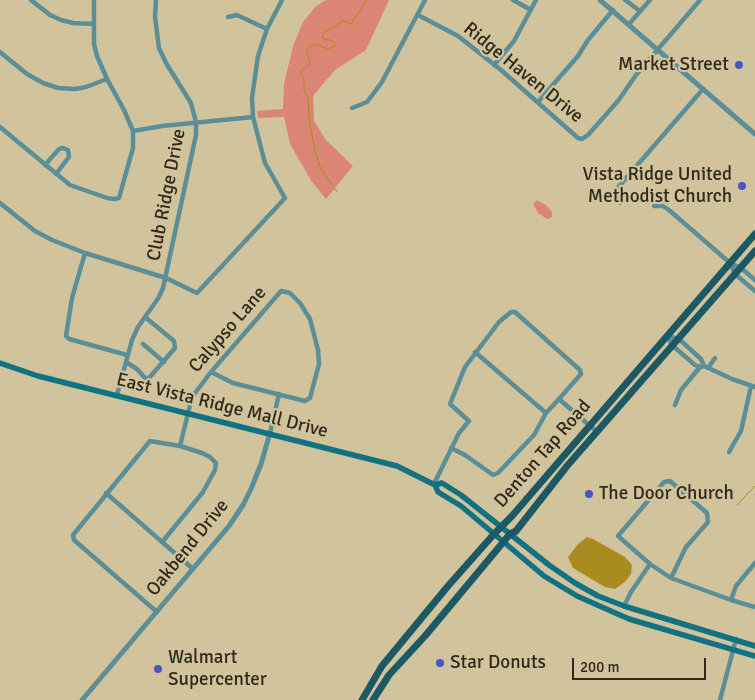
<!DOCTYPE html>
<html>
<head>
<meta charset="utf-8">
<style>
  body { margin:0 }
  #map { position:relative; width:755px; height:700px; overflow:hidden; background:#d1c49c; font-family:Signika,sans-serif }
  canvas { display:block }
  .scale { position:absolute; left:572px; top:658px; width:134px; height:22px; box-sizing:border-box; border:2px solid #2f2a1a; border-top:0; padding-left:6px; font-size:15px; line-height:18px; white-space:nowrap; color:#2f2a1a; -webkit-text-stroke:4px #d1c49c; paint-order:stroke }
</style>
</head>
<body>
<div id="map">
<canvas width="755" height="700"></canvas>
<div class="scale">200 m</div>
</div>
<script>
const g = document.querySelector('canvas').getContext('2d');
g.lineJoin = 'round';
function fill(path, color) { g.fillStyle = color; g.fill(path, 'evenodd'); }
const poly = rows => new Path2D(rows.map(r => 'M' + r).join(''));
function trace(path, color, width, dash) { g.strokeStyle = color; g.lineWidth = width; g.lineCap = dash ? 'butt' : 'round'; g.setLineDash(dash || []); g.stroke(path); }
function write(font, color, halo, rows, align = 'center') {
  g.font = font + ' Signika,sans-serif'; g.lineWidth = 4.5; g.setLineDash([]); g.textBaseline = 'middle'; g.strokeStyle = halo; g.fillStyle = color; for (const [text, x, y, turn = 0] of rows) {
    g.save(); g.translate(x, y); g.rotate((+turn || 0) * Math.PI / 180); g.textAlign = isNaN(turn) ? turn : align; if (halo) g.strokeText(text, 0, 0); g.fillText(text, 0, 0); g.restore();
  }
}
const green = poly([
  [326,0,389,0,366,50,335,70,313,96,314,121,326,140,353,166,326,199,312,182,290,144,284,117,258,118,257,111,283,109,284,84,293,46,303,22,316,6],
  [537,200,546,205,552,212,552,217,547,219,538,213,533,204]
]);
const water = poly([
  [587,537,593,539,625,557,632,565,631,574,625,582,615,589,605,587,573,568,568,557,578,544]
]);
const stream = poly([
  [337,192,321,169,316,155,309,120,308,97,304,91,304,78,301,75,301,70,306,68,310,64,307,51,310,46,315,44,328,49,335,46,335,43,330,40,323,39,323,35,326,31,337,26,342,20,351,24,367,0],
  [737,505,755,486]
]);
const minor = poly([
  [31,0,50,15,61,20,73,23,94,24],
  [513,0,531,10],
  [625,0,640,11],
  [418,15,458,36,501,70,578,138,582,139,588,135,618,101,636,75,700,0],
  [228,17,237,15,267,29],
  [629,24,650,0],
  [0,52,27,74,43,83,58,88,75,89,86,87,107,79],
  [494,65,514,41,536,0],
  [538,102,578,56,588,40,613,10],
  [352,108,367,102,382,82,425,0],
  [0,127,70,185,107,198,114,199,119,198,133,148,133,131,124,110,107,79,97,56,94,44,94,0],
  [133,131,162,126,253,117],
  [45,165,59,149,63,148,68,150,69,157,56,174],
  [0,203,35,231,52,240,85,253,166,278,197,293,285,198,265,163,253,117,252,98,258,56,267,29,282,0],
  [620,203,615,191,703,89],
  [654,206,663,206,669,210,730,263,741,268,755,280],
  [85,253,72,298,66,336,69,339,127,355],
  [730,263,735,274,755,291],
  [667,336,673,346,695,365,700,367,704,366,732,379,755,387],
  [667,336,679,339,701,359,704,366],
  [143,344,164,362],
  [475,352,546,413],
  [126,362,137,369,145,378,149,378,175,348,174,341,145,317],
  [708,368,715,358],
  [117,395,132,340,138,327,159,297,163,288,196,135,196,122,191,103,166,63,159,48,155,17,156,0],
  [675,405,681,390,700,367],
  [270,433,279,394],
  [180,446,192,397,211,372,281,291,290,293,300,303,310,319,318,350,319,364,310,398,305,401,233,383,211,372],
  [451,448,465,455,493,475,498,473,534,435,546,413,559,399,597,432],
  [729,452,741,431,751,386],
  [434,484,459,433,469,421,450,404,465,367,499,322,511,312,515,312,580,370,581,374,559,399],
  [106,493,193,569],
  [671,578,686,547,708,522,707,513,670,481,664,482,618,536,650,564,671,578,731,600,755,607],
  [731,600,736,586,755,563],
  [624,606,631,592,650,564],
  [157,612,74,540,73,535,150,441,180,446,202,453,210,457,216,463,215,470,203,492,163,541],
  [720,700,736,639]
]);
const tertiary = poly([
  [600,0,755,134],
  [82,700,229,526,243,505,251,489,261,464,270,433]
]);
const secondary = poly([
  [0,363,38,376,397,466,435,485,438,492,461,506,544,576,577,596,629,619,755,656],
  [435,485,442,483,461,495,549,565,575,583,598,596,624,606,755,646]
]);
const primary = poly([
  [362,700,382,666,448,586,494,534,512,516,755,234],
  [373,700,389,675,425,636,510,534,516,531,567,466,755,251]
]);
const markers = [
  [739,65,5,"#4655ca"],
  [742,186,5,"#4655ca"],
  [589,494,5,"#4655ca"],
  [440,663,5,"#4655ca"],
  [158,669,5,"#4655ca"]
];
const poiNames = [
  ["Market Street",729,65,"right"],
  ["Vista Ridge United",732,175,"right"],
  ["Methodist Church",732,197,"right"],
  ["The Door Church",599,494],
  ["Walmart",168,658],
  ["Supercenter",168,680],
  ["Star Donuts",450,663]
];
const streetNames = [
  ["Ridge Haven Drive",523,73,39],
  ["Club Ridge Drive",167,195,-79],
  ["Calypso Lane",228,330,-49],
  ["East Vista Ridge Mall Drive",222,406,14],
  ["Denton Tap Road",543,454,-49],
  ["Oakbend Drive",188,548,-51]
];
fill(green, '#db8674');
fill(water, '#a98c1f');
trace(stream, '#a98c1f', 1);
trace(minor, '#5c8e98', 4.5);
trace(tertiary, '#5c8e98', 5);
trace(secondary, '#127282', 5.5);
trace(primary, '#1c5964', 7);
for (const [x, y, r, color] of markers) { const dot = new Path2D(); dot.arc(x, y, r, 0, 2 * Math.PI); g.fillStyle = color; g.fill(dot); trace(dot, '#d1c49c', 2); }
write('19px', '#2f2a1a', '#d1c49c', poiNames, 'left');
write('19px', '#2f2a1a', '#d1c49c', streetNames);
</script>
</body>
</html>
